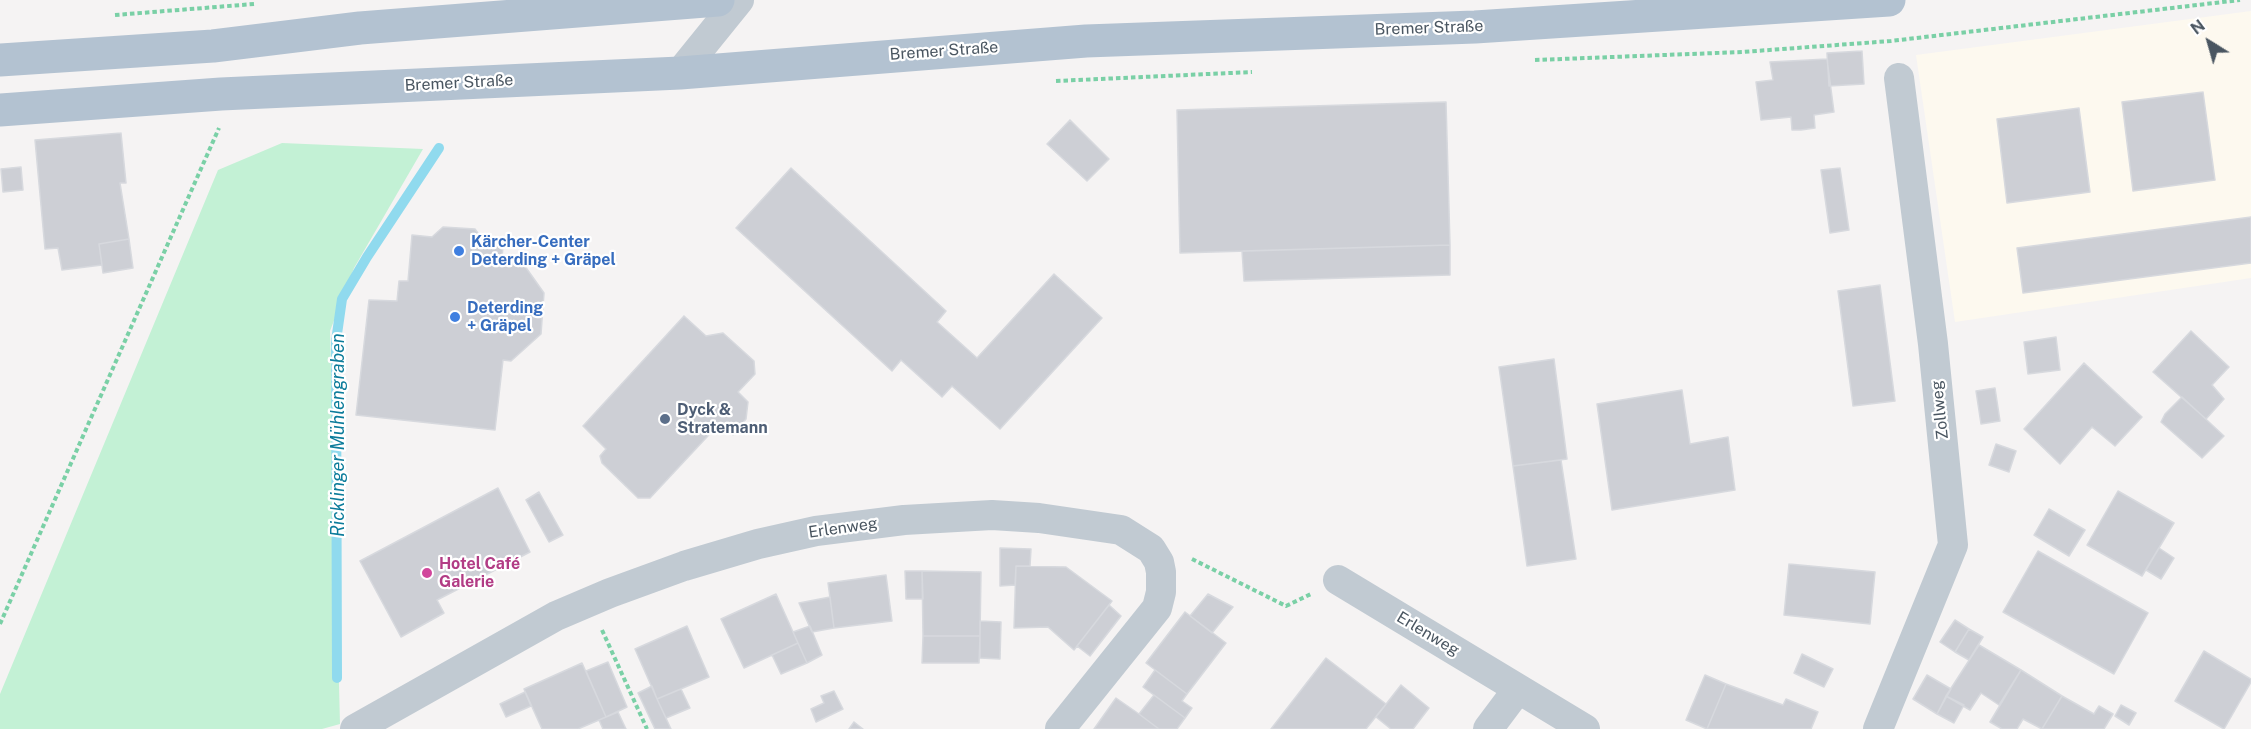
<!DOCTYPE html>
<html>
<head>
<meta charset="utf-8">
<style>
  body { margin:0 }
  #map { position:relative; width:2251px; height:729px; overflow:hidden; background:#f5f3f3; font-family:"Public Sans",sans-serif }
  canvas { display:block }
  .north { position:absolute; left:2179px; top:12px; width:60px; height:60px; -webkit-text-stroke:4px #fff; paint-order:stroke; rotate:323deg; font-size:16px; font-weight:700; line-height:24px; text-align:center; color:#4a5661 }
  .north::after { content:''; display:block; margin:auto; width:21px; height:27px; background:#4a5661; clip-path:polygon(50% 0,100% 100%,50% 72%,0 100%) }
</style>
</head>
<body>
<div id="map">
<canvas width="2251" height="729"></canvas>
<div class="north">N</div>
</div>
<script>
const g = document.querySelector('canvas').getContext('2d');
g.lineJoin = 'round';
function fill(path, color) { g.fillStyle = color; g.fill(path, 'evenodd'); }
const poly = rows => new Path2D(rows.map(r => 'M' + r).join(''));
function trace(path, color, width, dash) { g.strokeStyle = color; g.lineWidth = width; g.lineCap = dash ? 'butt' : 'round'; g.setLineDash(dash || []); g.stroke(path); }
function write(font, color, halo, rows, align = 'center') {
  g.font = font + ' "Public Sans",sans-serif'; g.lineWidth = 4.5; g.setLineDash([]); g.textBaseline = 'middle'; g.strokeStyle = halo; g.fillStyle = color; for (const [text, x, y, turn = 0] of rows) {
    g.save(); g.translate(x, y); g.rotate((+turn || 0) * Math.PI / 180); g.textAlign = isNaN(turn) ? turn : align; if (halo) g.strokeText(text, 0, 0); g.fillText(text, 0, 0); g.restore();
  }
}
const commercial = poly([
  [2251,11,2251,278,1955,322,1916,55]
]);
const green = poly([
  [282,143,423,149,354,268,330,331,340,724,322,729,0,729,0,694,218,170]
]);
const stream = poly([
  [337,678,336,341,342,299,367,257,439,148]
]);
const building = poly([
  [1862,51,1864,84,1829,86,1827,53,1862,51],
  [1827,59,1834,112,1814,115,1815,128,1801,130,1792,130,1791,117,1761,120,1756,82,1773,80,1770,62,1827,59],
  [2203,92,2215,180,2133,191,2122,102,2203,92],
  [1446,102,1450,245,1180,253,1177,110,1446,102],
  [2079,108,2090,192,2007,203,1997,119,2079,108],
  [1070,120,1109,159,1087,181,1047,144,1070,120],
  [121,133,126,183,120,183,129,239,99,244,102,265,62,270,58,248,45,249,35,140,121,133],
  [21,167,23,190,3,192,1,169,21,167],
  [791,168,946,311,937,322,977,358,1054,274,1102,318,1000,429,952,386,942,397,901,360,892,371,736,228,791,168],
  [1840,168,1849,230,1830,233,1821,170,1840,168],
  [2251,217,2251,263,2023,293,2017,248,2251,217],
  [443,227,475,229,485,243,503,244,502,260,522,262,544,293,541,334,511,361,503,360,495,430,356,415,369,300,397,301,399,281,408,281,412,235,432,237,443,227],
  [129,239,133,268,103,273,99,244,129,239],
  [1450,245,1450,275,1244,281,1242,251,1450,245],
  [1880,285,1895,401,1853,406,1838,291,1880,285],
  [684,316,706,336,723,333,754,361,755,374,738,392,748,402,746,419,733,435,720,423,650,498,638,498,602,463,600,456,606,449,583,426,684,316],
  [2191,331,2229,367,2212,385,2224,399,2206,419,2153,372,2191,331],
  [2056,337,2060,370,2028,374,2024,342,2056,337],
  [1554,359,1567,459,1513,466,1499,367,1554,359],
  [2084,363,2142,417,2115,446,2092,427,2060,464,2024,429,2084,363],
  [1995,388,2000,421,1981,424,1976,391,1995,388],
  [1682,390,1690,444,1728,437,1735,490,1612,510,1597,404,1682,390],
  [2182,397,2224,436,2202,458,2161,422,2165,414,2182,397],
  [1996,444,2016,451,2009,472,1989,465,1996,444],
  [1561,460,1576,559,1527,566,1513,466,1561,460],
  [498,488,530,552,437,600,444,613,401,637,360,561,498,488],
  [2118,491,2174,523,2142,576,2087,545,2118,491],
  [539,492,563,535,549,542,526,500,539,492],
  [2049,509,2085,530,2069,556,2034,535,2049,509],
  [1000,548,1031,549,1030,566,1016,566,1015,585,1000,586,1000,548],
  [2159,548,2174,558,2161,579,2146,570,2159,548],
  [2038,551,2148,613,2114,674,2003,612,2038,551],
  [1789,564,1875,572,1870,624,1784,615,1789,564],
  [1016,566,1066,567,1112,601,1074,650,1048,627,1014,628,1016,566],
  [905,571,922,571,923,599,906,599,905,571],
  [922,571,981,572,980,636,923,636,922,571],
  [886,575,892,621,834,628,828,583,886,575],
  [776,594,798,643,744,668,721,619,776,594],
  [1208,594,1233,607,1212,633,1190,616,1208,594],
  [830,597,834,628,812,632,799,603,830,597],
  [1109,605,1121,616,1090,656,1077,646,1109,605],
  [1185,612,1226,643,1187,694,1146,663,1185,612],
  [1955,620,1969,629,1955,652,1940,642,1955,620],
  [980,621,1001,622,1000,659,980,658,980,621],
  [687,626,709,677,657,699,635,649,687,626],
  [810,626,822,655,807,663,793,632,810,626],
  [1969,629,1983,637,1969,660,1955,652,1969,629],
  [923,636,980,636,979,663,922,663,923,636],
  [798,643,807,663,781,674,772,655,798,643],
  [1979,645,2021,670,1999,705,1981,693,1970,710,1946,696,1979,645],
  [2204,651,2251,679,2251,682,2224,729,2175,701,2204,651],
  [1802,654,1833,669,1824,687,1794,673,1802,654],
  [1326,658,1386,704,1366,729,1271,729,1326,658],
  [608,662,627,707,606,717,586,671,608,662],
  [582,663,606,717,578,729,542,729,524,689,582,663],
  [1155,670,1187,694,1182,701,1192,708,1185,718,1143,687,1155,670],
  [2021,670,2062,696,2042,729,2023,719,2017,729,2002,729,1990,722,2021,670],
  [1705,675,1726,684,1707,729,1686,720,1705,675],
  [1927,675,1951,689,1937,714,1913,699,1927,675],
  [1726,684,1783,705,1786,699,1818,712,1811,729,1707,729,1726,684],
  [1401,685,1429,708,1413,729,1391,729,1376,717,1401,685],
  [652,686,657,699,671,729,655,729,638,693,652,686],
  [681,689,690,708,666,718,657,699,681,689],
  [834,691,843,709,816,722,811,709,824,703,821,696,834,691],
  [525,692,531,706,506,717,500,704,525,692],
  [1154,695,1185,718,1177,729,1159,729,1139,714,1154,695],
  [1946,696,1964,705,1954,723,1937,714,1946,696],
  [2062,696,2094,714,2099,706,2113,714,2104,729,2042,729,2062,696],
  [1116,698,1139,714,1159,729,1094,729,1116,698],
  [2121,705,2136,713,2129,725,2115,716,2121,705],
  [618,712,626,729,603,729,599,720,618,712],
  [854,722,863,729,849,729,854,722]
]);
const path = poly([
  [115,15,254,4],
  [1535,60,1742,52,1891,41,2240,0],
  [1056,81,1252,72],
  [1192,559,1286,606,1311,594],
  [0,624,219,128],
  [602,630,647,729]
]);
const minor = poly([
  [680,73,739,0],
  [1338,580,1585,729],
  [355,729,556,616,610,593,684,566,758,544,816,531,904,520,992,515,1039,518,1121,530,1151,549,1159,562,1161,572,1161,592,1157,608,1060,729],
  [1488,729,1518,689],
  [1878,729,1953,545,1933,344,1899,78]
]);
const primary = poly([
  [0,60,213,46,360,28,718,0],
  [0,110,221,94,680,73,1086,41,1475,27,1889,0]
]);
const markers = [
  [459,251,6,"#3f7fe0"],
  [455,317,6,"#3f7fe0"],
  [665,419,6,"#5c6f8a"],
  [427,573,6,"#d1479c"]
];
const streetNames = [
  ["Bremer Straße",1429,28,-2],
  ["Bremer Straße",944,51,-4],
  ["Bremer Straße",459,83,-3],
  ["Zollweg",1940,410,-96],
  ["Erlenweg",843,528,-8],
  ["Erlenweg",1428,634,31]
];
const shopNames = [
  ["Kärcher-Center",471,242],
  ["Deterding + Gräpel",471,260],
  ["Deterding",467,308],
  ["+ Gräpel",467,326]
];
const serviceNames = [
  ["Dyck &",677,410],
  ["Stratemann",677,428]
];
const hotelNames = [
  ["Hotel Café",439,564],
  ["Galerie",439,582]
];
const waterNames = [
  ["Ricklinger Mühlengraben",338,435,-90]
];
fill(commercial, '#fdf9ef');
fill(green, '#c3f1d5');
trace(stream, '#90daee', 10);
fill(building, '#cdcfd5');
trace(building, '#d7d9de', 1.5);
trace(path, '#7ad0a6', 4, [4.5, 3]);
trace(minor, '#c1cad2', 30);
trace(primary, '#b3c2d1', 33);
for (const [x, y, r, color] of markers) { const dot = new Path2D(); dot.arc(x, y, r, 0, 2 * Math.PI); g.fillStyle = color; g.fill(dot); trace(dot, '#fff', 2); }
write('16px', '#4a5661', '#fff', streetNames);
write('bold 16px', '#366cbe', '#fff', shopNames, 'left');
write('bold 16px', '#4e5e75', '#fff', serviceNames, 'left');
write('bold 16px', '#b23c85', '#fff', hotelNames, 'left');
write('italic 18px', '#0c7c9b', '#fff', waterNames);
</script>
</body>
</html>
